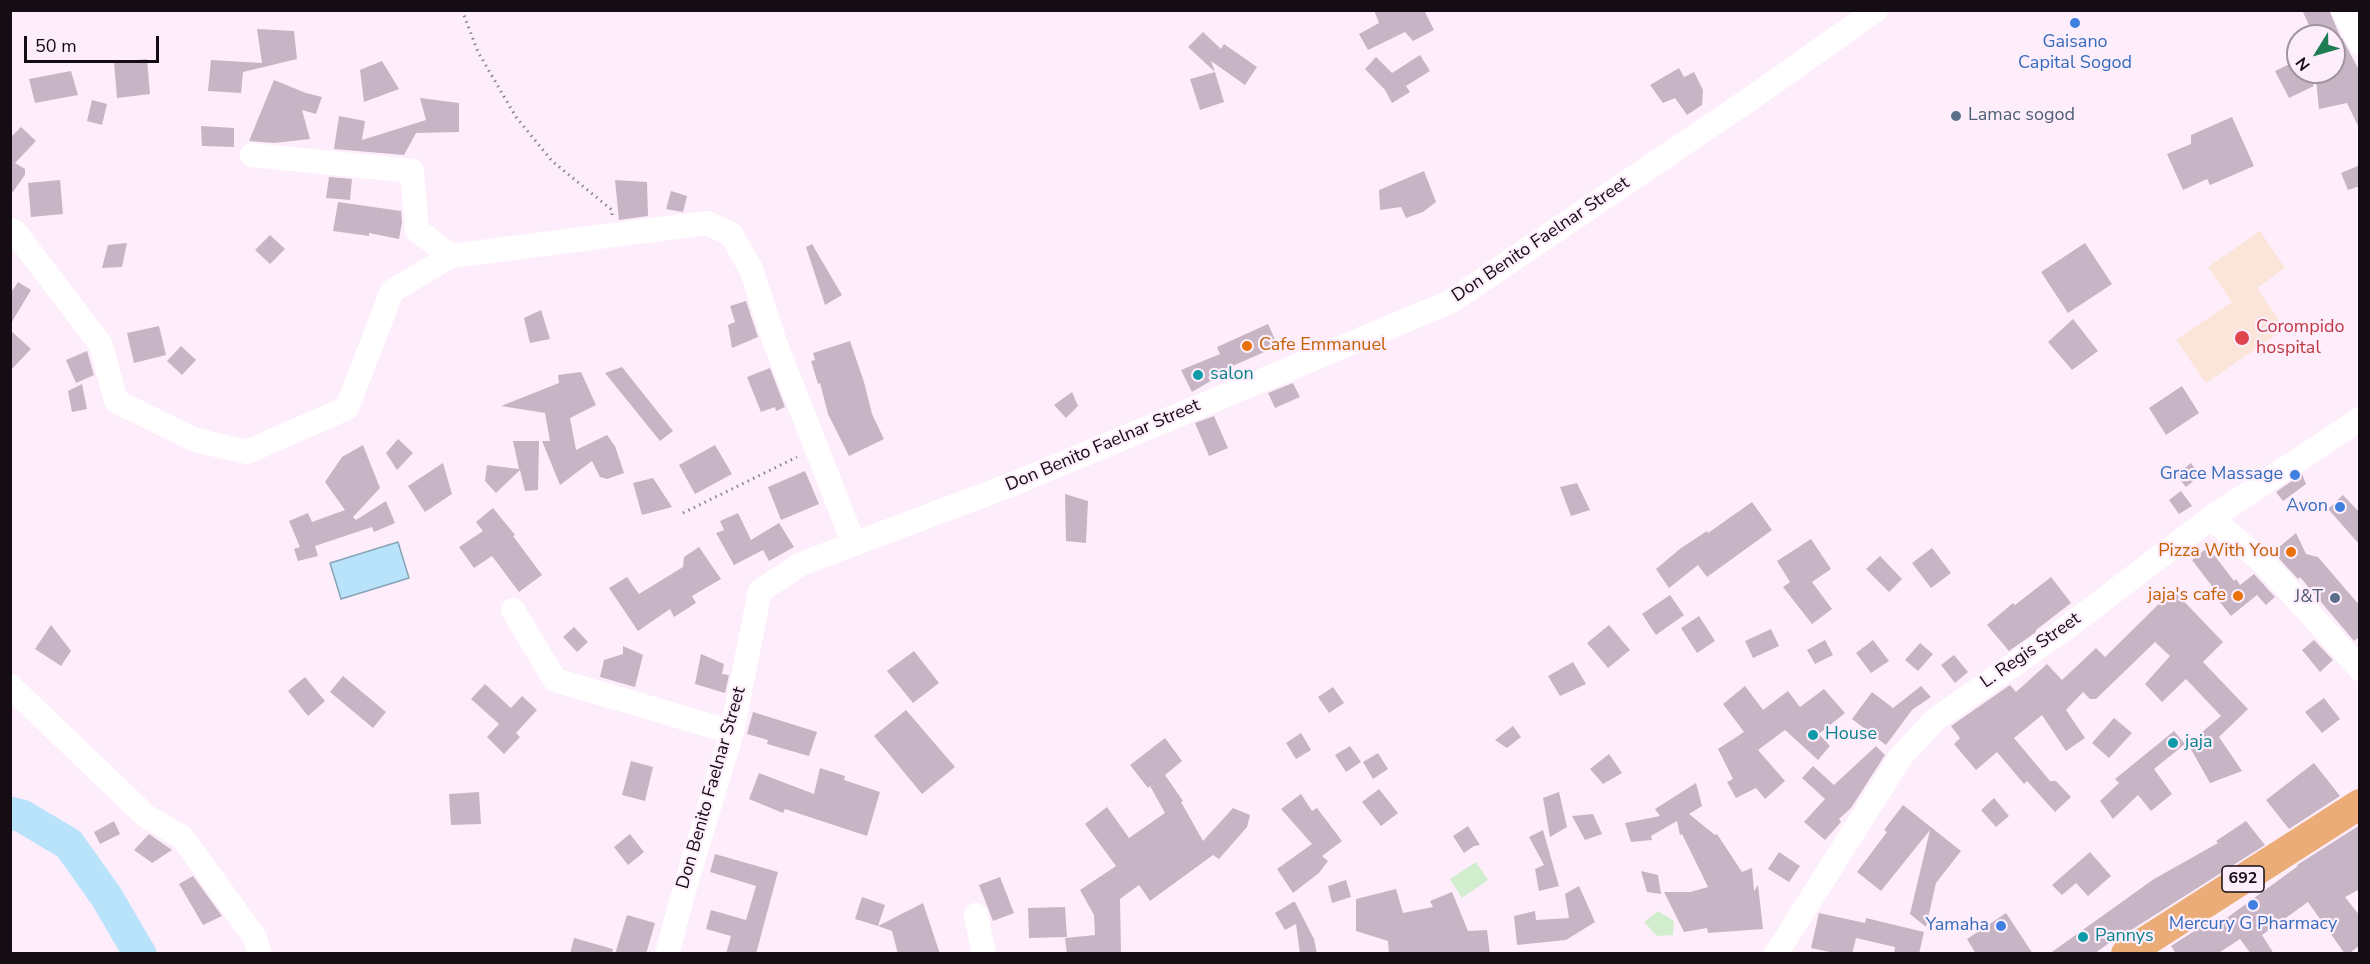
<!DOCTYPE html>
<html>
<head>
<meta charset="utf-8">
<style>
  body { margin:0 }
  #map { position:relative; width:2370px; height:964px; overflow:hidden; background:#feeefc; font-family:"Nunito Sans",sans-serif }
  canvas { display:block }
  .frame { position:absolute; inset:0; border:12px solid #140d13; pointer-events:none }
  .north { position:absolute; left:2286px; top:24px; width:60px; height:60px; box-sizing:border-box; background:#feeefc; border:2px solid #a0949f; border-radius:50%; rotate:233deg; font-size:16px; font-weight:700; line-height:24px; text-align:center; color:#140d13 }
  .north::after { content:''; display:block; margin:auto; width:21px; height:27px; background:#1f7d54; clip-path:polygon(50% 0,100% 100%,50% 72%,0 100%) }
  .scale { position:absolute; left:24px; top:36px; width:135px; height:27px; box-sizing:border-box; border:3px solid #140d13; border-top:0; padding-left:8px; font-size:18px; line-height:21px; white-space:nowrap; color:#140d13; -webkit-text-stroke:4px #feeefc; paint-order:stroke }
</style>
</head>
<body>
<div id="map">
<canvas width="2370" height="964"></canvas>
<div class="frame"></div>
<div class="north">N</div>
<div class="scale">50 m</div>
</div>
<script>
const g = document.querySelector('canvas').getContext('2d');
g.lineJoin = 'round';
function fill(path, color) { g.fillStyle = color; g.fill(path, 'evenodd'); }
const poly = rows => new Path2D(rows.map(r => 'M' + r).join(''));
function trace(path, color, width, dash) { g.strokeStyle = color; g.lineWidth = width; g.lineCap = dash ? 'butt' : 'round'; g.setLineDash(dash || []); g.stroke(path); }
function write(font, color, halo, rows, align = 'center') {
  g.font = font + ' "Nunito Sans",sans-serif'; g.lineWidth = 4.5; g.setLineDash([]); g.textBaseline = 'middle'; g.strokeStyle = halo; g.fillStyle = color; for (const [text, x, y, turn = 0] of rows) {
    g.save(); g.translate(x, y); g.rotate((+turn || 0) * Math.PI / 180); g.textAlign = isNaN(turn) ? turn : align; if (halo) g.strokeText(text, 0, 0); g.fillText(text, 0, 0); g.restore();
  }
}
const medical = poly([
  [2260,231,2285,268,2257,288,2285,329,2206,383,2176,340,2232,302,2208,267]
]);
const green = poly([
  [1476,862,1488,880,1462,898,1450,879],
  [1658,911,1674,921,1673,935,1657,936,1644,922]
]);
const water = poly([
  [398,542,409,578,341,599,330,563,398,542]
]);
const river = poly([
  [10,813,22,816,69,844,106,896,140,954]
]);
const building = poly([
  [1374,10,1424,10,1434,30,1413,41,1405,32,1368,50,1359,34,1379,23],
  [2302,10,2329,10,2340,36,2314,36],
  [257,29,294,31,297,59,243,72,241,93,208,91,211,60,262,63],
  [1203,32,1221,49,1224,44,1257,67,1245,85,1211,61,1215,72,1188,47],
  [2342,38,2360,72,2360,130,2347,103,2319,109,2316,80,2334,74,2334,42],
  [1420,55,1430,71,1406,86,1410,92,1392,103,1385,90,1365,69,1376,57,1392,73],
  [147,59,150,94,117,98,114,62],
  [2298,60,2298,72,2307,72,2314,86,2289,98,2275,71],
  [382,61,399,89,364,102,360,70],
  [1679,68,1684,77,1694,72,1703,90,1702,105,1687,115,1675,98,1663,103,1650,85],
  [71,71,78,95,35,103,29,79],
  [1215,72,1224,102,1200,110,1190,79],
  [274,80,306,93,322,97,316,114,302,110,310,139,274,143,249,141],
  [420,98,459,103,459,132,416,133,404,155,334,149,339,116,365,121,362,140,426,120],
  [92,100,107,104,102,125,87,121],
  [2232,117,2254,166,2210,185,2207,179,2183,190,2167,154,2191,144,2191,135],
  [201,126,234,128,234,147,202,146],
  [21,127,36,141,15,163,25,169,25,175,10,196,10,138],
  [2360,165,2360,186,2348,190,2341,173],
  [1424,171,1436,202,1423,212,1406,218,1401,207,1380,210,1379,190],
  [329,177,352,179,350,200,326,198],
  [60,180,63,214,31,217,28,183],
  [615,180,647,182,648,216,619,220],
  [671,191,687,196,683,212,666,209],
  [338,202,401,211,402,222,399,239,369,233,369,236,333,231],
  [270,235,285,249,270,264,255,250],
  [127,243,122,267,102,268,108,245],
  [2085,243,2112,284,2068,313,2041,272],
  [812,244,842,295,825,305,806,247],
  [18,282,31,290,10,325,10,294],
  [746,301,758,337,732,348,728,325,735,322,730,306],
  [541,310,550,339,530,343,524,318],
  [2073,319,2098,351,2072,370,2048,342],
  [1268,324,1278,346,1212,375,1214,379,1192,392,1181,370,1220,354,1217,347],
  [159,326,166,355,134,363,127,333],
  [10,330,31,349,10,371],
  [850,341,864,382,872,414,884,439,849,456,828,414,820,383,818,384,811,361,815,360,813,353],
  [181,346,196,360,182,375,167,361],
  [87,351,94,375,76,383,66,360],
  [622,367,673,431,660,441,605,373],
  [770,368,785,407,776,411,775,407,761,412,747,377],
  [581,372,596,405,570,418,576,450,607,435,615,446,624,473,607,479,600,477,592,461,560,485,542,441,550,441,545,413,501,406,559,383,558,375],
  [1293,383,1300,397,1275,408,1268,393],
  [82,384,87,409,72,412,68,391],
  [2182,386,2199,413,2166,435,2149,408],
  [1072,392,1078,406,1066,418,1054,405],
  [1214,416,1228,448,1209,456,1195,423],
  [398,439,413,453,397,470,386,453],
  [513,441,539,441,538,490,525,491,520,470,496,493,485,481,487,465,519,469],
  [363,445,380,488,353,517,356,520,386,501,395,523,374,532,372,527,315,546,318,556,298,561,294,549,300,547,289,521,308,513,312,522,345,510,325,482,342,457],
  [715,445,732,474,695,494,679,465],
  [443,463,452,494,425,512,408,486],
  [2191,463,2200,476,2186,487,2176,475],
  [805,471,819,504,781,520,768,487],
  [2302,474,2306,484,2283,501,2276,492],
  [653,478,672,507,642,515,633,483],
  [1577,483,1590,510,1571,516,1560,487],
  [2181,491,2192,506,2179,514,2169,500],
  [1065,494,1088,501,1086,543,1066,541],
  [2343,495,2360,513,2360,545,2328,509],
  [1752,502,1772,530,1707,577,1698,565,1669,588,1656,569,1681,548,1707,531,1708,533],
  [493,508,515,535,513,536,542,575,519,592,492,556,474,568,459,547,483,531,476,522],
  [738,513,751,540,779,523,794,547,769,561,763,550,734,565,716,533,724,530,720,521],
  [2296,533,2306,554,2318,557,2360,606,2360,636,2354,641,2300,577,2298,579,2273,552],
  [1811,539,1831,569,1812,582,1832,609,1812,624,1783,587,1790,582,1777,561],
  [699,547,721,579,692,596,696,603,674,617,670,609,638,631,609,588,627,577,639,594,683,567,684,557],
  [2208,547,2234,581,2236,579,2240,585,2254,574,2275,597,2266,605,2257,595,2231,616,2215,596,2218,594,2192,560],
  [1932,548,1951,573,1931,588,1912,563],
  [1880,556,1902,579,1889,592,1866,569],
  [2051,577,2071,603,2036,630,2036,632,2009,651,1987,625,2013,603,2015,605],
  [2173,590,2223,642,2203,662,2248,709,2219,737,2242,771,2210,783,2188,744,2221,716,2186,679,2162,702,2145,684,2170,656,2155,642,2096,699,2090,699,2083,692,2066,710,2085,738,2066,751,2042,715,2014,738,2050,781,2056,781,2071,797,2055,812,2027,781,2024,784,1997,752,1976,770,1954,744,1960,738,1951,726,2010,685,2016,692,2047,664,2062,680,2096,648,2105,657],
  [1670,595,1684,615,1656,635,1642,614],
  [1699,616,1715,641,1697,653,1681,628],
  [51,625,71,651,61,666,35,649],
  [1609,625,1630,650,1608,668,1587,643],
  [574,627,588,642,577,652,563,637],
  [1771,629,1779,646,1753,658,1745,641],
  [1825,640,1833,655,1815,664,1807,650],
  [1873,640,1889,661,1871,673,1856,653],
  [2314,640,2333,660,2320,672,2302,650],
  [1920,643,1933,654,1918,671,1905,660],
  [623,646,643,655,635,687,600,677,604,660,623,654],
  [914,651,939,683,913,703,887,671],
  [701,654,724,664,722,674,729,675,725,693,695,684],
  [1954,655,1968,672,1955,683,1941,665],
  [1573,662,1586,684,1560,696,1548,676],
  [343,676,386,712,373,728,330,692],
  [305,677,325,701,308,716,288,691],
  [485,684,511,708,522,696,537,710,516,733,520,737,504,754,487,737,499,724,471,699],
  [1745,686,1763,710,1788,691,1800,707,1824,689,1845,713,1819,734,1830,746,1818,760,1785,730,1758,750,1785,781,1765,799,1756,788,1736,798,1727,782,1733,779,1718,749,1744,732,1723,704],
  [1921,686,1931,697,1912,710,1886,745,1852,719,1872,692,1893,708],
  [1333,687,1344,703,1329,713,1318,697],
  [2324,698,2340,719,2322,733,2305,712],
  [906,710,955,767,922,794,874,736],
  [753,712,817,732,809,756,767,744,768,740,747,734],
  [2114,718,2132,733,2109,758,2092,743],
  [1513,726,1521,737,1507,748,1495,740],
  [2174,731,2185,744,2154,769,2172,794,2151,811,2138,795,2113,819,2100,801,2119,783,2115,779],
  [1301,733,1311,750,1296,759,1286,743],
  [1165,738,1182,761,1165,775,1183,801,1181,802,1203,841,1233,808,1250,815,1247,827,1219,859,1213,855,1150,901,1139,885,1120,899,1121,954,1067,954,1065,938,1095,935,1094,915,1080,890,1116,866,1085,824,1107,807,1129,838,1165,813,1150,786,1148,788,1130,765],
  [1350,746,1361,762,1346,772,1335,755],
  [1876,746,1885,755,1851,808,1839,819,1841,822,1825,840,1804,822,1825,799,1802,778,1813,766,1834,785],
  [1378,753,1388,769,1373,779,1363,762],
  [1609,754,1622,773,1603,784,1590,769],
  [631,761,653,767,645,801,622,795],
  [2314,763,2340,796,2289,829,2266,800],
  [820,768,845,776,844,780,880,792,867,836,785,809,783,813,749,799,759,773,814,794],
  [1696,783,1702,806,1689,814,1715,835,1717,834,1742,872,1752,868,1754,891,1758,885,1763,929,1708,933,1707,928,1684,932,1664,892,1690,892,1708,887,1682,834,1680,835,1677,821,1651,836,1652,840,1631,842,1625,823,1660,816,1655,809],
  [1379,789,1398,813,1381,826,1362,802],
  [479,792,481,824,451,825,449,794],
  [1559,792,1567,827,1550,837,1543,798],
  [1301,794,1312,811,1317,808,1342,841,1322,856,1328,861,1319,873,1293,893,1277,869,1312,844,1281,809],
  [1994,798,2009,816,1996,827,1981,810],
  [1903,805,1961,851,1936,883,1926,927,1910,914,1930,830,1881,891,1857,872,1887,832,1884,830],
  [1593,814,1602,834,1585,840,1572,816],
  [114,821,120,834,100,844,94,832],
  [2246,821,2265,845,2125,934,2124,932,2094,954,2049,954,2154,879,2218,843,2216,841],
  [2360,825,2360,889,2345,897,2360,916,2360,945,2349,954,2345,954,2308,902,2262,935,2274,954,2251,954,2240,939,2217,954,2176,954,2171,946,2213,919,2217,925,2298,866,2297,865],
  [1468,826,1480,845,1474,846,1464,853,1453,836],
  [1543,830,1559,886,1539,891,1535,869,1544,865,1529,837],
  [149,834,172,850,152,863,134,850],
  [630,834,644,852,628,865,614,847],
  [1779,852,1800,866,1789,882,1768,869],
  [2090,852,2111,876,2088,896,2076,883,2062,895,2052,885],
  [715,854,778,872,756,954,726,954,731,936,706,929,711,910,746,920,756,886,710,872],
  [1641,871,1658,875,1661,894,1647,892],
  [193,876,222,916,203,925,179,884],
  [1000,877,1014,913,993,921,979,885],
  [1346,880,1351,897,1332,903,1328,886],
  [1579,886,1595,922,1566,940,1517,945,1514,916,1535,911,1536,920,1569,918,1565,894],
  [1396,889,1403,913,1433,907,1430,901,1452,892,1468,931,1487,930,1490,954,1389,954,1388,941,1356,931,1356,899],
  [862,897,885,905,878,926,855,919],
  [1293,902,1295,902,1314,939,1317,954,1300,954,1296,924,1285,930,1275,913],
  [923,903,940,954,898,954,892,931,878,926],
  [1065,907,1067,937,1029,938,1028,908],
  [1819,913,1865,923,1866,918,1924,932,1919,954,1894,954,1895,947,1856,938,1852,954,1839,954,1811,948],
  [2006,913,2033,954,1976,954,1967,939],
  [627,915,655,923,646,954,615,954],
  [574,938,613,949,612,954,570,954]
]);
const path = poly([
  [462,10,478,52,516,117,552,161,612,210,612,216],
  [683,513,797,457]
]);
const minor = poly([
  [2343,10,2360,43],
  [252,155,412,171,417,230,451,256],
  [10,230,15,232,101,345,116,401,195,440,247,452,347,408,392,291,451,256,707,223,731,234,751,269,774,340,854,544],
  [2211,518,2265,564,2360,669],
  [513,610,555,680,732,732],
  [10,686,146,816,182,837,254,936,260,954],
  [976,915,984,954],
  [667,954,685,887,732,732,760,591,801,564,1013,484,1450,302,1753,97,1876,10],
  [1776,954,1902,755,1936,719,2062,631,2211,518,2360,419]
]);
const major = poly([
  [2126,954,2360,804]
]);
const markers = [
  [2075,23,6,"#3f7fe0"],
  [1956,116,6,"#5c6f8a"],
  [2242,338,8,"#e0444e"],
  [1247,346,6,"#e8710a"],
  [1198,375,6,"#0f9aa8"],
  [2295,475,6,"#3f7fe0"],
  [2340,507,6,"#3f7fe0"],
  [2291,552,6,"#e8710a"],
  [2238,596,6,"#e8710a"],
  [2335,598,6,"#5c6f8a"],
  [1813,735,6,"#0f9aa8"],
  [2173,743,6,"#0f9aa8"],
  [2253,905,6,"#3f7fe0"],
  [2001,926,6,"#3f7fe0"],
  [2083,937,6,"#0f9aa8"]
];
const shields = [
  [2243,879,42]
];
const shieldNames = [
  ["692",2243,879]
];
const shopNames = [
  ["Gaisano",2075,43,"center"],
  ["Capital Sogod",2075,64,"center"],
  ["Grace Massage",2283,475],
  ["Avon",2328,507],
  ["Mercury G Pharmacy",2253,925,"center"],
  ["Yamaha",1989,926]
];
const serviceNames = [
  ["Lamac sogod",1968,116],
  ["J&T",2323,598,"right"]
];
const streetNames = [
  ["Don Benito Faelnar Street",1541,240,-34],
  ["Don Benito Faelnar Street",1103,446,-23],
  ["L. Regis Street",2031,651,-35],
  ["Don Benito Faelnar Street",712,788,-74]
];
const healthNames = [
  ["Corompido",2256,328],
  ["hospital",2256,349]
];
const foodNames = [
  ["Cafe Emmanuel",1259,346,"left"],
  ["Pizza With You",2279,552],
  ["jaja's cafe",2226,596]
];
const cultureNames = [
  ["salon",1210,375],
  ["House",1825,735],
  ["jaja",2185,743],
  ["Pannys",2095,937]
];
fill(medical, '#fbe4d8');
fill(green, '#d2edce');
fill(water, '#b8e3fa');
trace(water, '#87a3b5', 1.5);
trace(river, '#b8e3fa', 33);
fill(building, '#c7b4c5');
trace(path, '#8d818b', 3, [1.5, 4.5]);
trace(minor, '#fff', 24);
trace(major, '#ebac77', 30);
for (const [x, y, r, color] of markers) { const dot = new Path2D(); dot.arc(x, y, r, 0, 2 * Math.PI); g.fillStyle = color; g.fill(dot); trace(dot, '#feeefc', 2); }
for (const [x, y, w] of shields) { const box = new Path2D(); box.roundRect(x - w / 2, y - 13, w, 26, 4.5); g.fillStyle = '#feeefc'; g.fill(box); trace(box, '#140d13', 1.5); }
write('bold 16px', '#140d13', null, shieldNames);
write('18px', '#366cbe', '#feeefc', shopNames, 'right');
write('18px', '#4e5e75', '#feeefc', serviceNames, 'left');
write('18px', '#140d13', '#feeefc', streetNames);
write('18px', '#be3a42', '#feeefc', healthNames, 'left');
write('18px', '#c56008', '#feeefc', foodNames, 'right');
write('18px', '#0d838f', '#feeefc', cultureNames, 'left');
</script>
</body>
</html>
